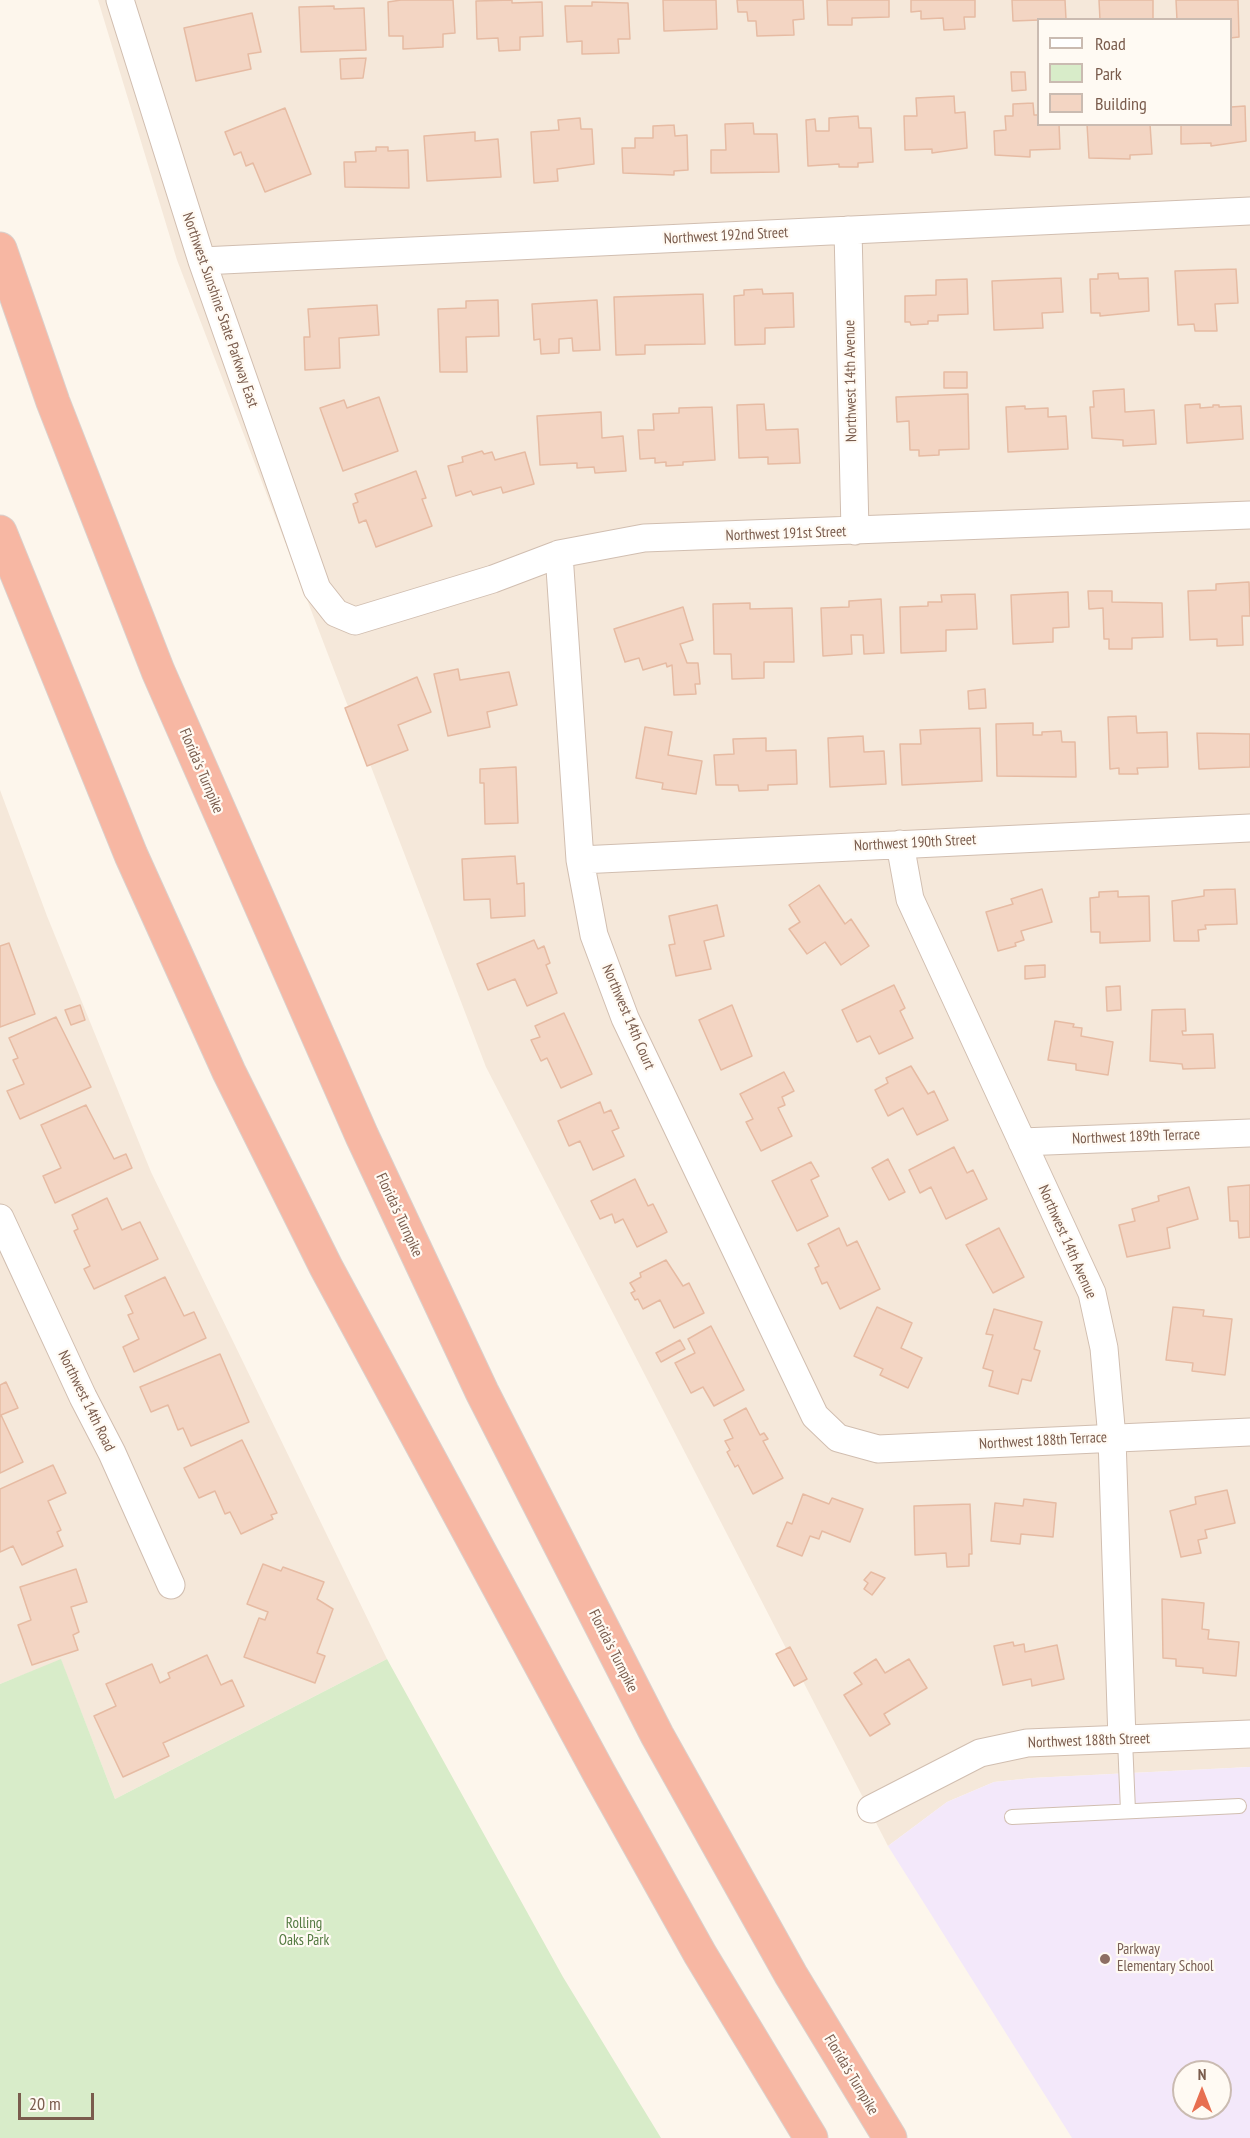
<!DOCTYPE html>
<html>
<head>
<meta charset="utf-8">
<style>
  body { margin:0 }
  #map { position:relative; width:1250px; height:2138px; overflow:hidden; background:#fdf6ec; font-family:"PT Sans Narrow",sans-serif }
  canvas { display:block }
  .legend { position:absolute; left:1037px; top:18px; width:195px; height:108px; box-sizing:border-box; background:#fffaf3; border:2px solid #cabbb1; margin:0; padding:8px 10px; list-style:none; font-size:18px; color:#7a5c4d }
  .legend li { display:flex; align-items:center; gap:12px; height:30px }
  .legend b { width:30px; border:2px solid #cabbb1 }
  .north { position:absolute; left:1172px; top:2060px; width:60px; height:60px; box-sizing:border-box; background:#fffaf3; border:2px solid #cabbb1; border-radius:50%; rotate:0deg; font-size:16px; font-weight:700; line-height:24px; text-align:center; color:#7a5c4d }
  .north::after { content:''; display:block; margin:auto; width:21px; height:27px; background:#e76f51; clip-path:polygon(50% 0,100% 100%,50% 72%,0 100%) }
  .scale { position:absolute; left:18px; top:2093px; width:76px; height:27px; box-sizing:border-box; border:3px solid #7a5c4d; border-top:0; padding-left:8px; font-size:18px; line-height:21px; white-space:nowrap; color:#7a5c4d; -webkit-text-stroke:4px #fffaf3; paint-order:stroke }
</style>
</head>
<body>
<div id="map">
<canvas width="1250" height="2138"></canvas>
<ul class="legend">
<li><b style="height:8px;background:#fff"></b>Road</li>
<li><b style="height:16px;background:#d8ecc9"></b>Park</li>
<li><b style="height:16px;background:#f3d5c3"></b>Building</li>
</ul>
<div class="north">N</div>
<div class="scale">20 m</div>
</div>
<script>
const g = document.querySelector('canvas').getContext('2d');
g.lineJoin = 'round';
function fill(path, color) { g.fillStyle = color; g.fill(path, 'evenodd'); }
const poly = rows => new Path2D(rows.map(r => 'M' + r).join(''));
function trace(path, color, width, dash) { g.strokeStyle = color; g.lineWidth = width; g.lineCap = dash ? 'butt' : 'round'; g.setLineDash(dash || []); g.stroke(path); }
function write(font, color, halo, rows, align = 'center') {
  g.font = font + ' "PT Sans Narrow",sans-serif'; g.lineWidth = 4.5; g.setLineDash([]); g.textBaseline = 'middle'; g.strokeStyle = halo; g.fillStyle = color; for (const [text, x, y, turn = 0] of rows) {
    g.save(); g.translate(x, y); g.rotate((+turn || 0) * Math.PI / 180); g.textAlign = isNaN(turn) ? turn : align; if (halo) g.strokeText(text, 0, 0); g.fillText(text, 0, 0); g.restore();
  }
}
const residential = poly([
  [98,0,1250,0,1250,1767,1032,1778,994,1782,947,1802,888,1846,486,1067,177,260],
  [1038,20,1230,20,1230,124,1038,124],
  [0,790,47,916,151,1172,387,1659,115,1799,61,1660,0,1684]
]);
const education = poly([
  [1250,1767,1250,2138,1072,2138,888,1846,947,1802,994,1782,1032,1778],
  [1184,2072,1220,2072,1220,2108,1184,2108]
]);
const green = poly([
  [61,1659,115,1799,387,1659,563,1977,661,2138,0,2138,0,1684]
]);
const building = poly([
  [401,0,453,0,455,33,443,34,443,47,403,49,403,36,389,36,388,2,401,0],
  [512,0,512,3,542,2,543,36,520,37,520,50,499,51,498,38,477,39,476,1,512,0],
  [663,0,716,0,717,29,664,31,663,0],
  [737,0,803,0,804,19,793,20,794,35,757,36,756,21,748,21,747,12,738,12,737,0],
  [827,0,889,0,889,17,852,18,852,25,828,25,827,0],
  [911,0,975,0,975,17,964,17,965,29,944,30,943,18,921,19,921,11,911,12,911,0],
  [1012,0,1065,0,1066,19,1013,21,1012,0],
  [1099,0,1153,0,1153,19,1100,20,1099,0],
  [1176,0,1238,0,1239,37,1230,38,1230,20,1177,20,1176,0],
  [592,2,628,3,630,39,618,39,619,53,582,54,582,41,567,42,565,6,592,6,592,2],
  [334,6,334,9,364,8,366,50,301,52,299,7,334,6],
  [252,13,261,52,248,54,251,69,196,81,184,28,252,13],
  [366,58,363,78,341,79,340,59,366,58],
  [1011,72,1025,72,1026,90,1012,91,1011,72],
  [954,96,955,113,965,112,967,148,932,153,932,149,905,150,904,116,917,116,916,98,954,96],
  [1230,96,1231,107,1245,106,1246,141,1211,146,1211,143,1181,144,1181,124,1230,124,1230,96],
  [1033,103,1034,115,1038,115,1038,124,1059,124,1060,149,1030,150,1030,157,995,155,994,131,1006,130,1005,116,1013,116,1013,104,1033,103],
  [285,108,311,174,265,192,253,163,246,166,241,152,234,155,225,132,285,108],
  [858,116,859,128,871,128,873,162,858,163,858,167,839,167,839,164,808,166,806,120,815,119,816,131,829,131,829,118,858,116],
  [580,118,581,129,592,129,594,164,557,169,558,181,534,183,531,132,559,130,558,120,580,118],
  [753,123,754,134,777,134,779,172,711,173,711,150,726,150,725,124,753,123],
  [1087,124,1150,124,1152,154,1130,155,1130,159,1089,158,1087,124],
  [674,125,675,136,687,135,688,170,674,171,674,175,623,173,622,148,635,148,635,138,653,138,653,126,674,125],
  [475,132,475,141,498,139,501,177,427,181,424,136,475,132],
  [376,147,388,147,388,151,408,150,409,188,345,187,344,162,356,162,355,152,376,151,376,147],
  [1236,269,1238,303,1215,304,1217,331,1195,331,1194,324,1178,325,1175,271,1236,269],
  [1118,273,1119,279,1148,278,1149,311,1100,316,1100,313,1091,313,1090,279,1098,279,1098,274,1118,273],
  [1061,278,1063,312,1042,313,1043,328,994,330,992,281,1061,278],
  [967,279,968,314,938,315,938,321,928,321,928,324,911,325,910,322,905,322,905,296,936,295,936,280,967,279],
  [762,289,763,294,793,293,794,327,765,328,765,344,735,345,734,296,744,295,744,290,762,289],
  [703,294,705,344,645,345,645,354,616,355,614,297,703,294],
  [498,300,499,336,466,337,467,372,440,372,438,309,466,308,466,301,498,300],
  [597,300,600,350,573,351,572,338,559,339,559,353,541,354,540,339,534,340,532,304,597,300],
  [377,305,379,335,339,338,340,368,305,370,304,337,310,337,308,309,377,305],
  [944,372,967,372,967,388,944,388,944,372],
  [1124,389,1125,412,1154,410,1156,444,1123,446,1123,440,1092,438,1090,407,1094,407,1093,391,1124,389],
  [968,394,969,449,939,450,939,455,919,456,919,450,910,450,909,421,897,422,896,397,968,394],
  [379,397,398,451,343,471,320,408,344,400,347,408,379,397],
  [764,404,766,430,798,429,800,463,768,464,768,457,739,458,737,405,764,404],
  [1200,404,1200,408,1213,407,1213,405,1219,405,1219,407,1241,406,1243,439,1187,443,1185,405,1200,404],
  [1025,406,1025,409,1048,408,1048,417,1066,416,1068,449,1008,452,1006,407,1025,406],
  [712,407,715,460,683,462,683,465,666,466,666,462,655,463,655,458,640,459,638,430,654,430,653,414,679,413,679,408,712,407],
  [601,412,602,438,623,436,626,471,595,473,594,467,577,468,577,463,540,465,537,416,601,412],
  [482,451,484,454,492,452,495,460,525,452,534,484,503,493,501,487,473,495,471,491,456,496,448,466,463,462,462,457,482,451],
  [416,471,426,498,422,499,432,526,376,547,366,520,359,523,353,504,358,502,355,494,416,471],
  [1249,582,1250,616,1242,616,1243,645,1217,646,1217,639,1190,640,1188,591,1216,590,1216,584,1249,582],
  [1088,591,1112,591,1112,602,1162,603,1163,637,1132,638,1132,649,1109,649,1109,639,1104,639,1103,608,1089,609,1088,591],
  [1068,592,1069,627,1053,628,1053,642,1013,644,1011,595,1068,592],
  [975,594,977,629,946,630,946,651,901,653,900,607,928,606,928,602,942,602,941,595,975,594],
  [881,599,884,653,864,654,863,635,851,635,852,654,823,656,821,608,849,607,849,601,881,599],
  [750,603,750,609,792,608,794,662,764,662,764,678,732,679,731,654,714,654,713,604,750,603],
  [683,607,693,640,680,644,687,663,698,663,700,684,695,684,696,694,674,695,672,665,667,667,666,663,643,670,639,658,625,662,614,629,683,607],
  [458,669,460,680,509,672,517,705,487,712,490,727,448,736,434,674,458,669],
  [417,677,431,712,398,725,408,750,367,766,345,708,417,677],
  [985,689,986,708,969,709,968,691,985,689],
  [1136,716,1137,733,1167,732,1168,767,1137,768,1138,774,1119,774,1119,768,1110,769,1108,717,1136,716],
  [1033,723,1033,735,1042,735,1042,732,1061,731,1062,742,1075,742,1076,777,997,776,996,724,1033,723],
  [645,727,672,732,668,755,702,761,696,794,662,789,663,783,636,778,645,727],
  [980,728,982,781,902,785,900,744,921,744,920,730,980,728],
  [1197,733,1250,734,1250,767,1199,769,1197,733],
  [863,736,864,752,884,751,886,784,830,787,828,738,863,736],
  [766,738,766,751,796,750,797,784,768,785,768,790,739,791,738,785,716,785,714,755,734,754,733,739,766,738],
  [516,767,518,823,485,824,484,783,480,783,480,769,516,767],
  [515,856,517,884,524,883,525,916,491,918,490,899,464,900,462,859,515,856],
  [819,885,845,924,851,919,869,946,841,965,825,942,807,954,789,929,800,922,789,905,819,885],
  [1042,889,1052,922,1021,931,1024,940,1015,943,1016,946,998,951,986,912,1013,904,1011,899,1042,889],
  [1235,889,1237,924,1205,925,1206,929,1198,930,1199,941,1174,941,1172,901,1204,896,1204,890,1235,889],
  [1118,891,1118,897,1149,896,1150,941,1100,943,1100,932,1091,932,1090,898,1099,897,1099,892,1118,891],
  [717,905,724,936,704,941,711,969,676,976,669,945,675,944,669,916,717,905],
  [534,940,538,949,544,946,550,963,546,965,557,993,527,1006,515,979,488,990,477,964,534,940],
  [9,943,35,1014,0,1027,0,946,9,943],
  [1045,965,1045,977,1025,979,1025,966,1045,965],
  [894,985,905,1008,900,1011,913,1038,879,1054,870,1036,857,1042,842,1010,894,985],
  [1120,986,1121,1010,1107,1011,1106,987,1120,986],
  [80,1005,85,1020,71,1025,65,1010,80,1005],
  [732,1005,752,1056,721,1070,699,1020,732,1005],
  [1185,1009,1186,1031,1182,1031,1183,1035,1213,1034,1215,1068,1183,1069,1182,1064,1150,1061,1152,1010,1185,1009],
  [564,1013,592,1074,561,1088,547,1058,541,1061,531,1040,540,1037,535,1026,564,1013],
  [56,1017,91,1087,20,1119,7,1091,24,1084,13,1060,18,1058,9,1038,56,1017],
  [1055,1021,1074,1024,1073,1027,1082,1028,1081,1036,1113,1042,1108,1075,1076,1070,1076,1064,1048,1060,1055,1021],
  [911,1066,928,1094,934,1091,948,1120,917,1135,903,1108,888,1116,875,1090,888,1083,886,1078,911,1066],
  [784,1072,794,1091,782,1097,785,1105,778,1108,792,1136,761,1151,746,1122,753,1119,740,1094,784,1072],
  [600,1102,604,1113,611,1110,619,1128,612,1131,624,1156,593,1170,580,1141,569,1146,558,1121,600,1102],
  [86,1105,114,1159,126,1154,132,1168,55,1203,43,1176,61,1168,41,1125,86,1105],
  [954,1147,967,1173,973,1170,987,1199,946,1219,931,1187,920,1193,909,1170,954,1147],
  [888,1159,905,1192,889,1200,872,1168,888,1159],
  [811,1162,819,1176,811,1180,828,1216,797,1231,772,1181,811,1162],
  [635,1179,648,1206,653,1204,667,1232,637,1247,623,1219,615,1223,612,1214,600,1219,591,1201,635,1179],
  [1250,1185,1250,1237,1239,1238,1238,1221,1230,1221,1228,1187,1250,1185],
  [1189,1187,1198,1219,1167,1228,1170,1248,1127,1257,1119,1225,1135,1221,1132,1209,1159,1201,1158,1196,1189,1187],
  [107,1198,122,1230,140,1222,158,1259,94,1289,84,1269,90,1266,74,1231,78,1229,72,1215,107,1198],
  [839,1228,847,1246,857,1241,880,1289,840,1309,827,1282,822,1284,815,1268,819,1266,808,1244,839,1228],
  [999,1228,1024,1277,993,1293,966,1245,999,1228],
  [666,1260,683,1286,689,1283,704,1313,674,1328,660,1300,643,1309,638,1299,635,1300,631,1293,635,1291,630,1283,641,1277,640,1273,666,1260],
  [165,1277,184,1316,194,1312,206,1338,134,1372,123,1347,139,1339,128,1315,133,1313,125,1296,165,1277],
  [877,1307,912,1323,901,1348,922,1358,908,1388,880,1375,883,1369,854,1356,877,1307],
  [1173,1307,1204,1310,1203,1316,1232,1319,1225,1375,1192,1371,1193,1363,1166,1360,1173,1307],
  [994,1309,1042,1322,1034,1349,1040,1351,1031,1381,1022,1379,1018,1394,989,1386,993,1371,983,1368,993,1335,986,1334,994,1309],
  [711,1326,744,1390,714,1406,703,1387,691,1393,675,1363,695,1353,688,1339,711,1326],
  [680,1340,685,1349,661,1362,656,1353,680,1340],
  [220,1354,249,1422,191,1446,183,1428,178,1430,168,1405,151,1412,140,1387,220,1354],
  [6,1382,18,1408,1,1415,23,1462,0,1473,0,1385,6,1382],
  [746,1408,760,1435,764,1433,768,1439,763,1441,783,1478,753,1494,738,1465,735,1467,727,1452,730,1450,725,1441,733,1438,724,1420,746,1408],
  [242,1440,277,1513,271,1515,273,1519,241,1534,230,1512,225,1514,215,1491,199,1498,184,1468,242,1440],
  [53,1465,66,1493,48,1501,61,1530,57,1532,63,1546,22,1565,13,1546,0,1552,0,1489,53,1465],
  [1227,1490,1235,1523,1205,1530,1207,1538,1198,1540,1201,1553,1181,1557,1170,1511,1196,1504,1195,1497,1227,1490],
  [803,1494,829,1504,832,1498,863,1509,850,1542,822,1531,819,1539,810,1536,802,1556,777,1546,787,1522,792,1524,803,1494],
  [1024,1499,1056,1503,1053,1537,1021,1534,1020,1544,991,1541,995,1503,1023,1506,1024,1499],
  [970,1504,972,1554,969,1554,969,1566,947,1567,946,1553,915,1555,914,1506,970,1504],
  [263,1564,281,1571,283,1567,324,1582,317,1599,333,1609,317,1653,325,1656,315,1683,244,1657,259,1618,265,1620,268,1612,247,1604,263,1564],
  [76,1569,87,1602,71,1607,79,1632,73,1635,78,1650,32,1665,18,1625,31,1620,20,1587,76,1569],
  [871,1572,885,1578,872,1595,864,1589,868,1583,864,1580,871,1572],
  [1162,1599,1204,1603,1202,1629,1209,1630,1208,1639,1239,1642,1236,1676,1203,1673,1203,1668,1176,1666,1176,1659,1163,1658,1162,1599],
  [1013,1642,1014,1646,1024,1644,1025,1652,1057,1645,1064,1679,1032,1686,1031,1679,1003,1685,994,1646,1013,1642],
  [790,1647,807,1679,794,1686,776,1654,790,1647],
  [207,1655,221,1685,232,1680,244,1706,163,1743,169,1756,123,1777,94,1716,116,1706,106,1684,152,1664,160,1683,170,1678,168,1673,207,1655],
  [876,1659,885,1673,909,1659,927,1688,884,1714,890,1724,870,1736,844,1695,862,1684,854,1673,876,1659]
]);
const service = poly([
  [1125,1740,1128,1811],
  [1012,1817,1239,1806]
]);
const minor = poly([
  [120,0,202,261,317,589,336,613,355,621,493,579,559,554,644,538,1250,515],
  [848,230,855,531],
  [202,261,1250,211],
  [559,554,580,860,594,935,625,1018,815,1416,838,1438,878,1449,1250,1432],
  [900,844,910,899,1092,1293,1104,1348,1112,1438,1122,1740],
  [580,860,1250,828],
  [1022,1142,1250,1133],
  [0,1218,83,1397,112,1453,171,1585],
  [871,1809,980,1753,1027,1743,1250,1734]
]);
const motorway = poly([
  [0,249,53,402,158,671,362,1136,482,1392,657,1735,791,1975,890,2138],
  [0,532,131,855,229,1072,326,1267,599,1773,700,1954,811,2138]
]);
const markers = [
  [1105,1959,6,"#8d6e63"]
];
const streetNames = [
  ["Northwest 192nd Street",726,236,-3],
  ["Northwest Sunshine State Parkway East",220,310,71],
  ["Northwest 14th Avenue",851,381,-91],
  ["Northwest 191st Street",786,534,-2],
  ["Florida's Turnpike",201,771,67],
  ["Northwest 190th Street",915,843,-3],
  ["Northwest 14th Court",628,1017,67],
  ["Northwest 189th Terrace",1136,1137,-2],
  ["Florida's Turnpike",399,1215,65],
  ["Northwest 14th Avenue",1067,1242,66],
  ["Northwest 14th Road",86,1401,64],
  ["Northwest 188th Terrace",1043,1441,-3],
  ["Florida's Turnpike",613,1651,63],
  ["Northwest 188th Street",1089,1741,-2],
  ["Florida's Turnpike",851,2075,59]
];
const parkNames = [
  ["Rolling",304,1924],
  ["Oaks Park",304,1941]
];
const educationNames = [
  ["Parkway",1117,1950],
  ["Elementary School",1117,1967]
];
fill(residential, '#f5e8da');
fill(education, '#f3e8fa');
fill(green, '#d8ecc9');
fill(building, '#f3d5c3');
trace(building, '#e6bba3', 1.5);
trace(service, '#d1beb0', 16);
trace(minor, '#d1beb0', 29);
trace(motorway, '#dad1cd', 35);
trace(service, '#fff', 14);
trace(minor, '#fff', 27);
trace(motorway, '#f7b7a3', 33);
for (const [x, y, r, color] of markers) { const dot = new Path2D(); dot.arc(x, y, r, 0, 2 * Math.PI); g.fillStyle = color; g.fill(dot); trace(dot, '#fffaf3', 2); }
write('15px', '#7a5c4d', '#fffaf3', streetNames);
write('15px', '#537a41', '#fffaf3', parkNames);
write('15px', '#785e54', '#fffaf3', educationNames, 'left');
</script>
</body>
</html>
